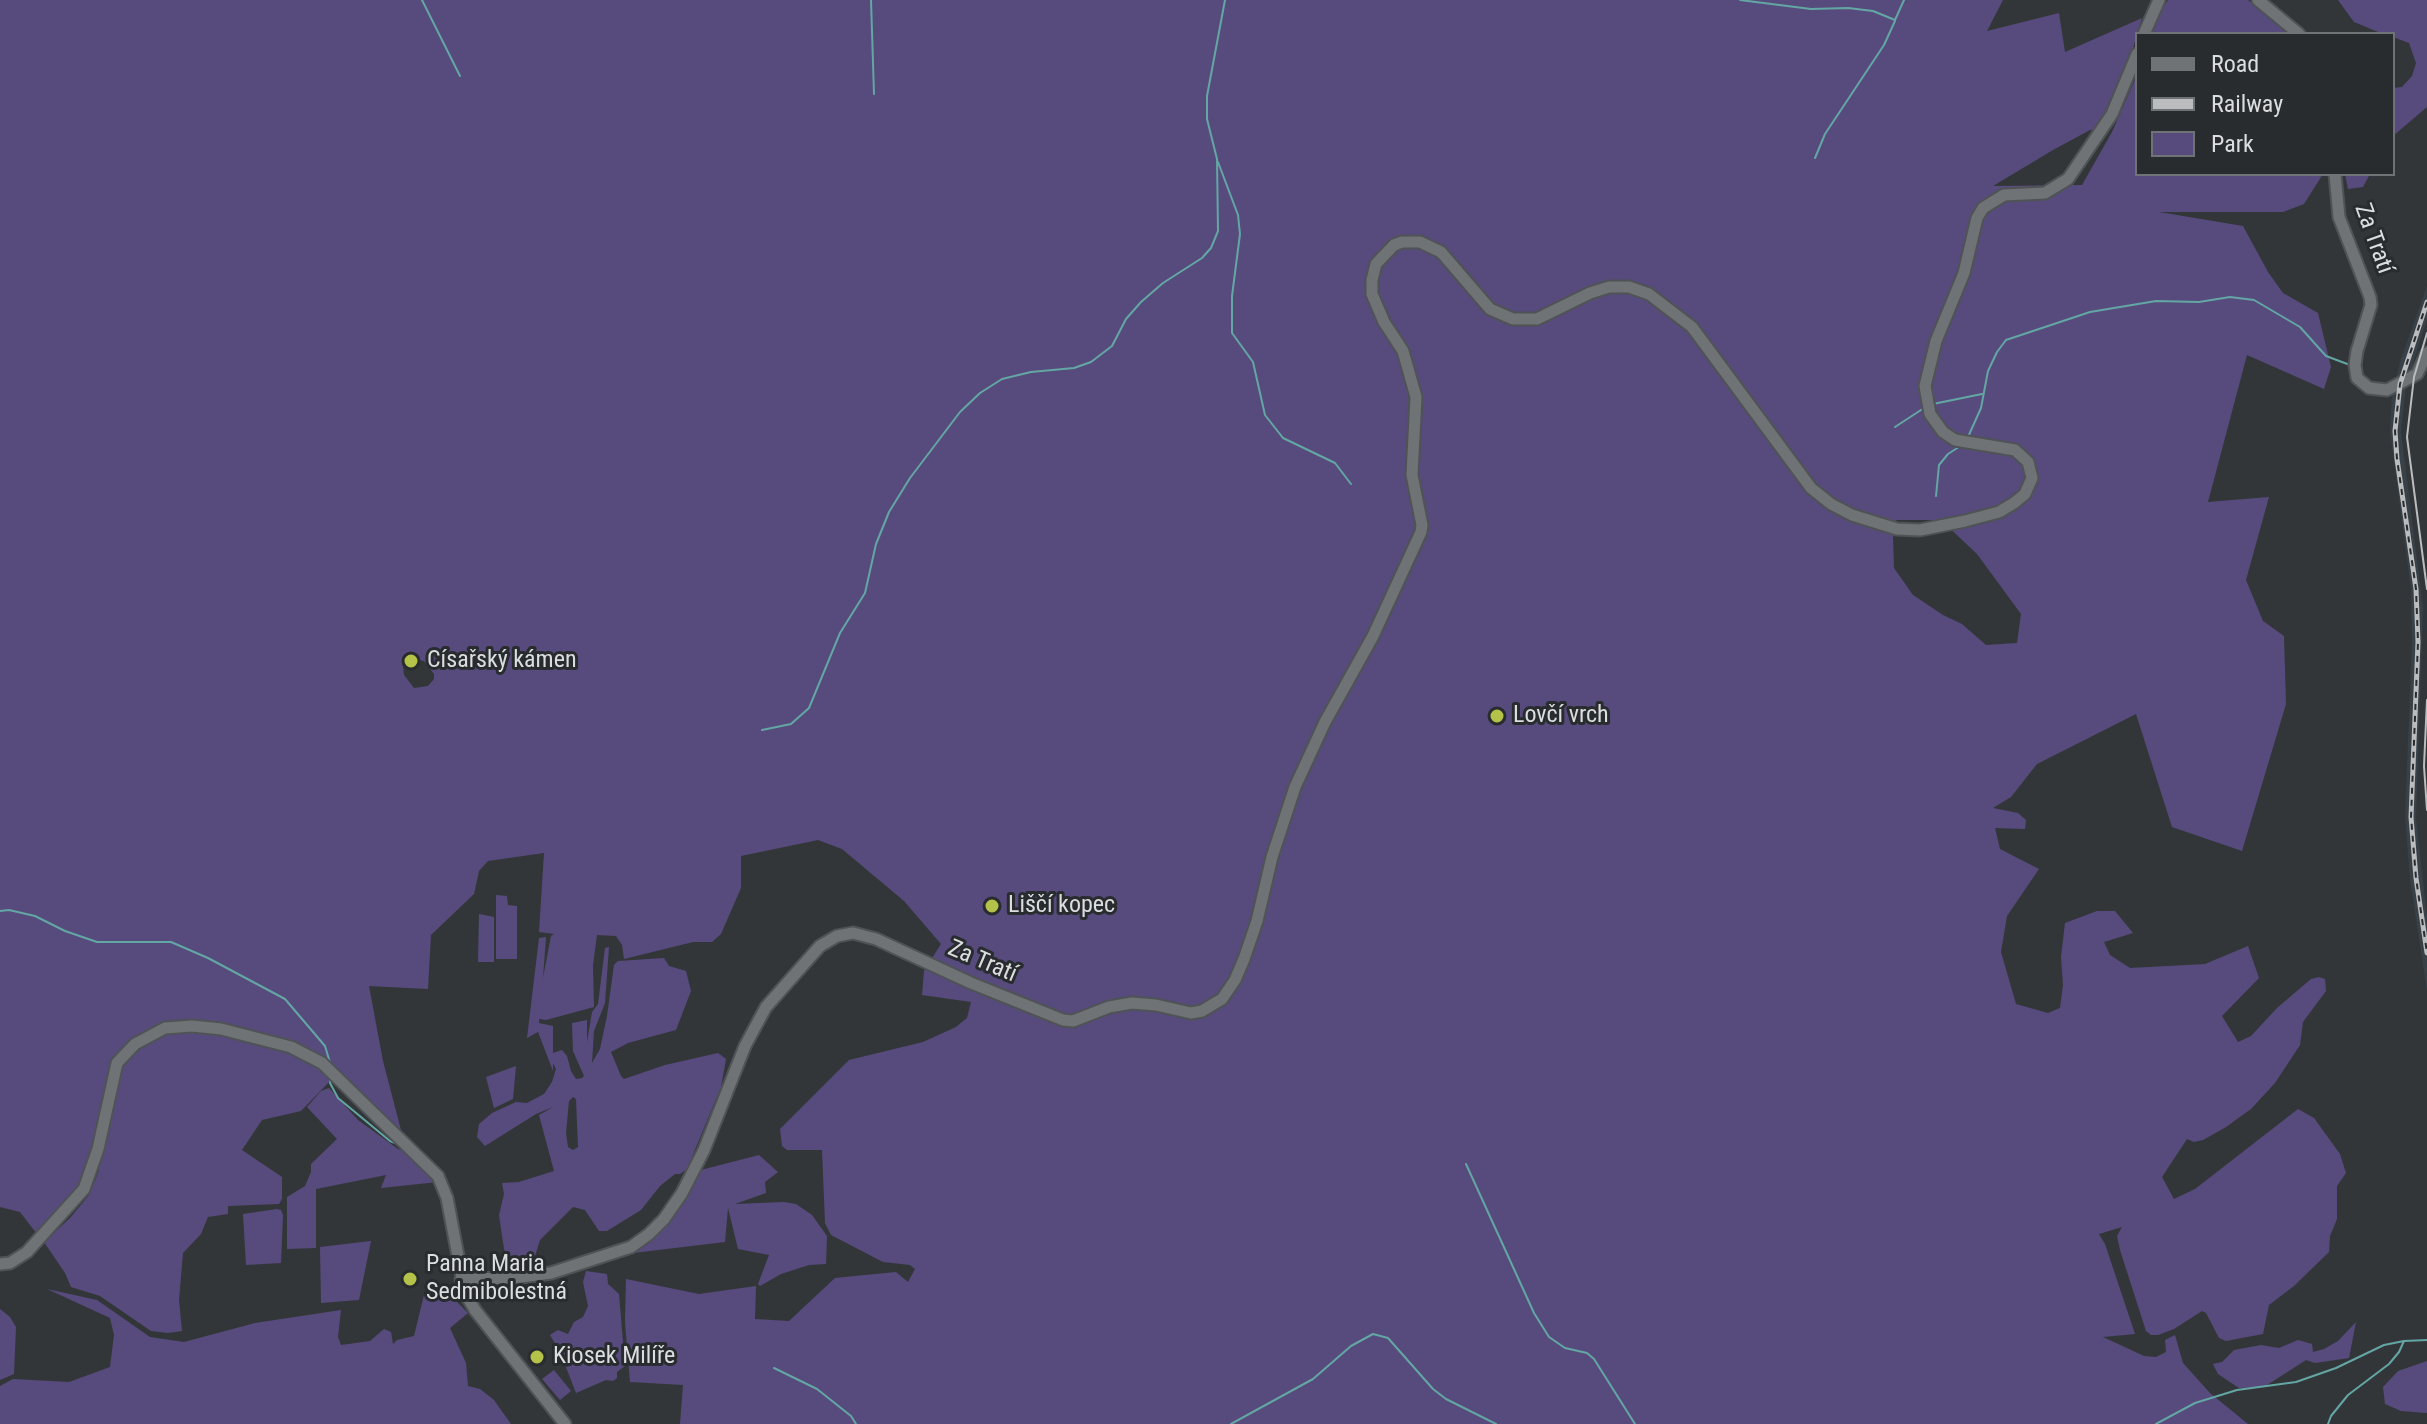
<!DOCTYPE html>
<html>
<head>
<meta charset="utf-8">
<style>
  body { margin:0 }
  #map { position:relative; width:2427px; height:1424px; overflow:hidden; background:#333639; font-family:"Roboto Condensed",sans-serif }
  canvas { display:block }
  .legend { position:absolute; left:2135px; top:32px; width:260px; height:144px; box-sizing:border-box; background:#292c2f; border:2px solid #707375; margin:0; padding:10px 14px; list-style:none; font-size:24px; color:#dbdddf }
  .legend li { display:flex; align-items:center; gap:16px; height:40px }
  .legend b { width:40px; border:2px solid #707375 }
</style>
</head>
<body>
<div id="map">
<canvas width="2427" height="1424"></canvas>
<ul class="legend">
<li><b style="height:10px;background:#6f7376"></b>Road</li>
<li><b style="height:10px;background:#babcbe"></b>Railway</li>
<li><b style="height:22px;background:#574b7d"></b>Park</li>
</ul>
</div>
<script>
const g = document.querySelector('canvas').getContext('2d');
g.lineJoin = 'round';
function fill(path, color) { g.fillStyle = color; g.fill(path, 'evenodd'); }
const poly = rows => new Path2D(rows.map(r => 'M' + r).join(''));
function trace(path, color, width, dash) { g.strokeStyle = color; g.lineWidth = width; g.lineCap = dash ? 'butt' : 'round'; g.setLineDash(dash || []); g.stroke(path); }
function write(font, color, halo, rows, align = 'center') {
  g.font = font + ' "Roboto Condensed",sans-serif'; g.lineWidth = 6; g.setLineDash([]); g.textBaseline = 'middle'; g.strokeStyle = halo; g.fillStyle = color; for (const [text, x, y, turn = 0] of rows) {
    g.save(); g.translate(x, y); g.rotate((+turn || 0) * Math.PI / 180); g.textAlign = isNaN(turn) ? turn : align; if (halo) g.strokeText(text, 0, 0); g.fillText(text, 0, 0); g.restore();
  }
}
const built = poly([
  [2427,286,2427,319,2406,385,2401,431,2423,608,2416,817,2427,917,2427,991,2410,879,2405,817,2412,642,2411,589,2390,431,2392,397,2400,362]
]);
const green = poly([
  [0,0,2003,0,1987,31,2059,13,2065,52,2142,18,2120,92,2095,130,2090,130,2053,150,1993,186,2082,185,2112,132,2137,75,2137,174,2323,174,2304,204,2283,212,2159,212,2243,226,2268,272,2283,293,2318,313,2331,367,2324,389,2247,355,2208,502,2269,497,2246,580,2263,621,2284,636,2286,704,2242,851,2172,827,2136,714,2037,764,2011,797,1993,808,2018,813,2026,820,2025,829,1995,828,2000,849,2039,869,2007,916,2001,952,2016,1004,2048,1013,2060,1008,2063,985,2061,957,2065,923,2097,911,2115,911,2133,933,2104,942,2110,955,2130,968,2205,964,2248,946,2259,978,2222,1016,2238,1042,2251,1036,2277,1008,2311,979,2319,977,2325,979,2326,991,2303,1022,2300,1045,2275,1083,2251,1109,2226,1127,2203,1140,2194,1142,2187,1139,2162,1177,2174,1199,2195,1189,2298,1109,2314,1118,2340,1154,2346,1173,2337,1186,2337,1219,2330,1236,2329,1252,2294,1286,2269,1305,2263,1334,2226,1341,2219,1338,2206,1313,2202,1311,2174,1329,2158,1335,2151,1335,2146,1331,2120,1250,2117,1236,2122,1227,2099,1234,2105,1244,2135,1334,2103,1337,2144,1356,2156,1357,2166,1352,2165,1340,2175,1335,2183,1363,2210,1393,2248,1424,680,1424,683,1385,630,1382,625,1322,626,1279,699,1294,756,1286,755,1319,789,1321,835,1278,896,1272,908,1282,915,1269,910,1265,883,1262,831,1235,825,1223,822,1150,787,1150,782,1146,780,1129,849,1060,923,1042,956,1027,967,1018,971,1002,922,995,924,971,941,944,904,901,842,849,818,840,741,856,741,888,721,934,712,942,693,942,624,959,622,945,616,936,597,935,593,965,594,1007,546,1020,539,1019,539,1023,553,1026,553,1053,562,1050,567,1056,571,1071,576,1079,582,1078,584,1076,573,1051,572,1023,587,1020,587,1042,592,1012,598,1004,605,948,609,947,605,1003,594,1031,592,1063,600,1049,607,1016,614,965,618,961,664,958,669,966,686,971,691,991,676,1030,628,1043,611,1052,621,1076,624,1079,665,1065,718,1053,726,1059,721,1087,687,1169,680,1174,675,1174,660,1186,641,1210,607,1231,599,1231,585,1210,573,1207,540,1240,535,1256,513,1268,504,1249,499,1215,504,1194,502,1183,519,1182,554,1171,539,1115,553,1107,536,1114,485,1146,477,1137,479,1124,492,1113,516,1102,527,1103,544,1094,552,1082,556,1069,553,1063,553,1071,538,1032,527,1038,539,938,546,937,543,978,551,936,554,934,539,932,544,853,488,861,479,871,474,894,431,935,428,989,369,986,383,1061,402,1134,323,1058,185,1022,114,1061,84,1175,72,1198,37,1234,20,1212,0,1207],
  [1896,520,1941,520,1977,554,2021,614,2017,643,1986,645,1962,624,1943,615,1913,595,1894,568,1893,535],
  [412,659,424,661,434,674,434,679,428,686,414,688,404,675,403,666],
  [573,1097,576,1099,578,1147,573,1150,568,1147,566,1133,569,1101],
  [2168,0,2248,0,2292,34,2150,34,2154,20],
  [2338,0,2427,0,2427,107,2393,136,2393,88,2402,87,2412,76,2416,63,2409,43,2393,37,2393,34,2383,34,2354,22],
  [2345,174,2370,174,2363,187,2348,189],
  [496,895,507,896,508,905,517,906,517,959,496,959],
  [479,914,494,917,494,962,478,962],
  [185,1029,223,1032,306,1056,333,1078,301,1111,262,1120,242,1150,282,1177,282,1199,279,1204,228,1206,228,1214,208,1217,201,1234,183,1253,179,1300,182,1331,168,1333,151,1331,100,1296,71,1287,65,1273,44,1242,70,1218,89,1195,98,1173,119,1072,127,1056,162,1032],
  [516,1066,513,1099,494,1108,486,1077],
  [329,1088,358,1120,398,1149,406,1151,438,1182,381,1188,386,1175,316,1189,316,1248,287,1249,287,1197,305,1186,311,1172,311,1164,337,1139,307,1107,321,1091],
  [759,1155,778,1172,765,1182,766,1193,735,1204,784,1202,796,1204,812,1215,827,1236,826,1264,809,1265,781,1274,760,1286,758,1284,769,1255,738,1249,728,1208,725,1242,633,1253,657,1230,701,1170],
  [277,1209,281,1210,283,1215,281,1263,246,1265,243,1214],
  [371,1241,359,1300,321,1303,320,1247],
  [586,1271,607,1274,608,1284,619,1294,625,1366,617,1372,617,1378,613,1381,606,1380,576,1393,566,1367,570,1366,569,1360,564,1359,550,1335,558,1330,568,1334,574,1322,583,1317,588,1306,583,1282],
  [47,1289,97,1300,150,1337,184,1342,255,1323,341,1310,338,1337,341,1345,370,1341,384,1329,391,1332,393,1344,397,1340,414,1336,424,1295,441,1291,439,1297,446,1300,448,1293,468,1313,450,1328,466,1363,468,1386,480,1389,494,1400,511,1424,0,1424,0,1386,13,1379,69,1382,110,1367,114,1335,110,1318],
  [0,1309,10,1317,16,1327,14,1374,0,1380],
  [2356,1322,2349,1358,2315,1363,2306,1360,2264,1387,2239,1388,2218,1374,2213,1364,2222,1362,2234,1350,2261,1345,2279,1348,2298,1340,2312,1344,2313,1352,2324,1349,2338,1341],
  [2427,1361,2427,1413,2401,1411,2385,1404,2383,1387,2398,1371],
  [554,1370,571,1391,560,1400,542,1379]
]);
const stream = poly([
  [422,0,460,76],
  [871,0,874,94],
  [1740,0,1811,9,1848,8,1873,11,1895,20,1904,0],
  [1815,158,1825,134,1884,45,1895,21],
  [1218,162,1238,215,1240,234,1232,296,1232,333,1253,362,1265,415,1283,438,1335,463,1351,484],
  [1933,404,1982,394],
  [1895,427,1924,408],
  [1968,437,1981,408,1988,371,1997,352,2006,340,2090,312,2156,301,2199,302,2230,297,2254,300,2300,327,2326,356,2350,365],
  [1936,496,1939,465,1948,454,1962,445],
  [762,730,791,724,809,708,840,633,865,593,876,544,889,512,910,478,960,412,980,393,1002,379,1031,372,1074,368,1091,362,1112,346,1126,319,1141,302,1163,283,1202,258,1211,248,1218,231,1217,159,1207,119,1207,96,1225,0],
  [0,911,9,910,35,916,65,931,97,942,171,942,208,958,285,999,325,1046,331,1066],
  [331,1076,330,1083,338,1098,390,1141,400,1145],
  [1466,1164,1534,1313,1549,1337,1565,1348,1587,1353,1594,1359,1635,1424],
  [774,1368,817,1389,851,1416,856,1424],
  [1231,1424,1313,1379,1351,1346,1373,1334,1388,1338,1433,1389,1446,1399,1496,1424],
  [2156,1424,2195,1403,2237,1390,2296,1382,2336,1368,2384,1345,2404,1341],
  [2328,1424,2331,1416,2348,1395,2389,1364,2399,1352,2404,1341,2427,1340]
]);
const minor = poly([
  [2258,0,2299,34],
  [2144,34,2159,0],
  [2335,174,2339,217,2370,297,2371,305,2357,351,2355,365,2357,378,2369,388,2387,390,2417,374,2427,353],
  [0,1264,10,1263,27,1252,84,1189,98,1149,117,1063,135,1044,165,1028,192,1026,221,1029,291,1047,322,1063,438,1176,447,1198,465,1293,475,1310,565,1424],
  [461,1279,513,1278,551,1273,631,1247,649,1234,664,1219,682,1193,704,1150,745,1046,766,1007,820,946,837,936,853,933,876,939,971,983,1063,1020,1073,1021,1109,1007,1132,1003,1156,1005,1191,1013,1202,1011,1222,999,1235,980,1244,959,1257,921,1272,857,1295,787,1325,722,1373,636,1421,532,1422,525,1412,475,1416,397,1403,351,1384,322,1372,294,1372,280,1376,264,1394,245,1402,242,1420,242,1441,252,1490,309,1513,319,1537,319,1590,293,1609,287,1629,287,1649,294,1692,327,1811,488,1831,504,1852,515,1897,529,1920,530,1965,521,1999,512,2014,503,2025,494,2032,478,2028,462,2015,450,1955,440,1943,432,1930,414,1925,386,1936,341,1964,273,1977,218,1983,208,2004,195,2045,193,2068,179,2112,114,2137,54]
]);
const tram = poly([
  [2427,333,2414,377,2407,437,2427,589],
  [2427,700,2424,766,2427,810]
]);
const rail = poly([
  [2427,302,2400,384,2395,431,2397,459,2416,589,2418,642,2411,817,2416,878,2427,953]
]);
const markers = [
  [411,661,8,"#b4c24a"],
  [1497,716,8,"#b4c24a"],
  [992,906,8,"#b4c24a"],
  [410,1279,8,"#b4c24a"],
  [537,1357,8,"#b4c24a"]
];
const streetNames = [
  ["Za Tratí",2373,239,70],
  ["Za Tratí",982,962,23]
];
const poiNames = [
  ["Císařský kámen",427,661],
  ["Lovčí vrch",1513,716],
  ["Liščí kopec",1008,906],
  ["Panna Maria",426,1265],
  ["Sedmibolestná",426,1293],
  ["Kiosek Milíře",553,1357]
];
fill(built, '#384148');
fill(green, '#574b7d');
trace(stream, '#63a6a4', 2);
trace(minor, '#505355', 15);
trace(minor, '#6f7376', 11);
trace(tram, '#babcbe', 2);
trace(rail, '#babcbe', 5);
trace(rail, '#292c2f', 2, [6]);
for (const [x, y, r, color] of markers) { const dot = new Path2D(); dot.arc(x, y, r, 0, 2 * Math.PI); g.fillStyle = color; g.fill(dot); trace(dot, '#292c2f', 3); }
write('24px', '#dbdddf', '#292c2f', streetNames);
write('24px', '#dbdddf', '#292c2f', poiNames, 'left');
</script>
</body>
</html>
